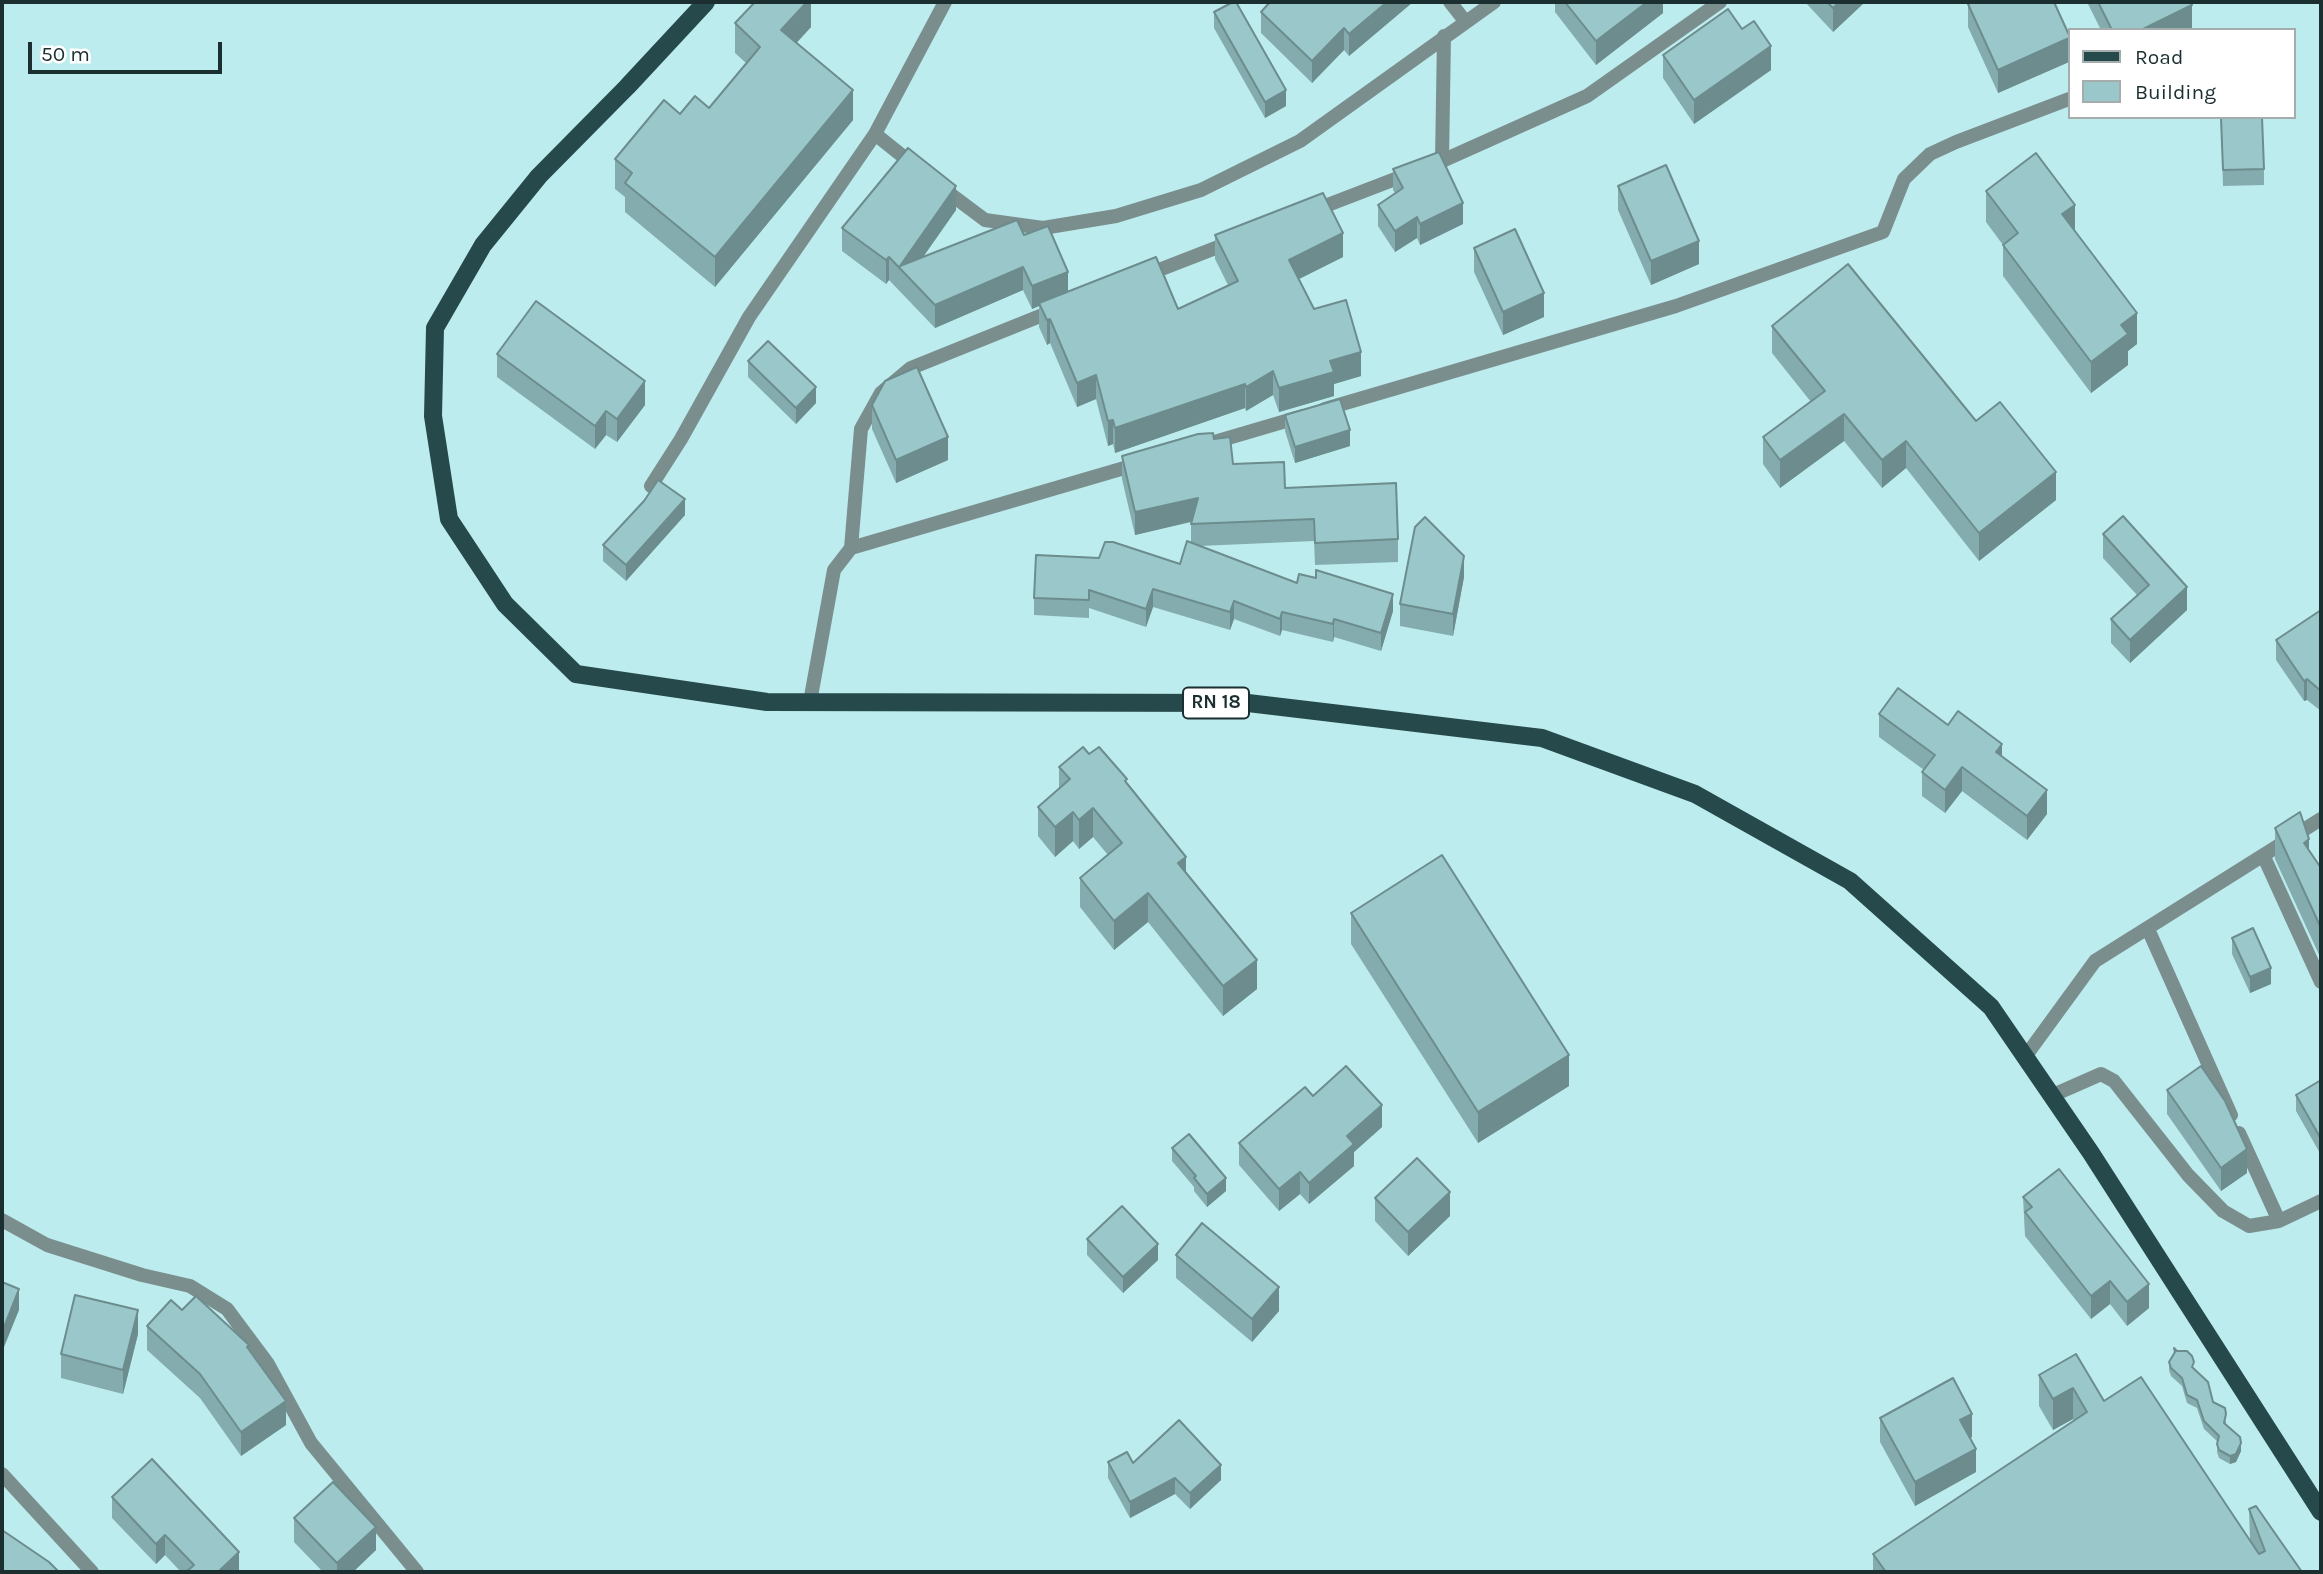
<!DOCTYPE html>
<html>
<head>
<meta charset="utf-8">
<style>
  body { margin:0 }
  #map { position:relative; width:2323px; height:1574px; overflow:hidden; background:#bdecee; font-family:Karla,sans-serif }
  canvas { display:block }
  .frame { position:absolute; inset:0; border:4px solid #1c2f30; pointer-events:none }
  .legend { position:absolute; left:2068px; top:28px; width:228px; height:91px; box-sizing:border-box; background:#fff; border:2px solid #a4acac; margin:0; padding:9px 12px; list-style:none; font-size:21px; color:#1c2f30 }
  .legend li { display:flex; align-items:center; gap:14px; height:35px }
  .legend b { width:35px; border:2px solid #a4acac }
  .scale { position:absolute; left:28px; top:42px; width:194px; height:32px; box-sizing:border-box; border:4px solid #1c2f30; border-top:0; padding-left:9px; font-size:21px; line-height:24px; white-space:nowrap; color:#1c2f30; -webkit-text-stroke:5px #fff; paint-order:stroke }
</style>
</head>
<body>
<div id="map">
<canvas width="2323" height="1574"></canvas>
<div class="frame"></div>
<ul class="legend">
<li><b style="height:9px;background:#264a4b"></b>Road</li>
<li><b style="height:19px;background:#9ac8ca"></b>Building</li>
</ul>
<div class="scale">50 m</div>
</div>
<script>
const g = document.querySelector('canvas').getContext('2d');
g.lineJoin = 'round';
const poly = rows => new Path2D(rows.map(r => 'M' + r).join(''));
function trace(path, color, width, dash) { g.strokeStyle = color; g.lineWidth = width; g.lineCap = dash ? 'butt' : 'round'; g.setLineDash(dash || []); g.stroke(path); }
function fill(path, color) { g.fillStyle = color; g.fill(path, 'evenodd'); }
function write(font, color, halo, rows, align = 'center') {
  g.font = font + ' Karla,sans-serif'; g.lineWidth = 6; g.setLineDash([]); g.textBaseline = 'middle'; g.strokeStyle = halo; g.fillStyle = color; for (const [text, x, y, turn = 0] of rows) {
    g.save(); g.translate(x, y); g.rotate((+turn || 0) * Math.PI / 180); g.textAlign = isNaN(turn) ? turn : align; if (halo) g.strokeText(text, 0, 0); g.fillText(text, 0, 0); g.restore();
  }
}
const minor = poly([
  [1450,2,1465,21],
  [875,134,915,166],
  [1442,161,1444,36],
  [941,187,985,220,1043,228,1116,216,1201,190,1300,141,1494,2],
  [1312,211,1442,161,1587,96,1720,2],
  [1146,275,1231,242],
  [1325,409,1676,306,1883,232,1904,179,1930,154,1956,142,2069,99],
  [1211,443,1303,416],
  [651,486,681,439,749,317,875,134,945,2],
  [851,548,861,429,881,393,911,368,1055,310],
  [810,702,834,570,851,548,1138,464],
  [2264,857,2321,982],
  [2148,929,2231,1115],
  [2025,1057,2095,961,2321,819],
  [2051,1096,2101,1074,2114,1081,2188,1175,2223,1211,2249,1226,2279,1221,2321,1201],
  [2239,1133,2279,1221],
  [2,1220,47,1245,142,1275,190,1286,227,1309,268,1364,311,1443,417,1572],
  [2,1474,92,1572]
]);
const primary = poly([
  [706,2,627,87,539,176,483,245,435,328,433,416,449,519,505,604,576,674,767,702,1248,703,1542,738,1695,794,1850,881,1991,1007,2091,1153,2321,1512]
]);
const wall = poly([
  [807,2,811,2,811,27,796,43,853,120,715,287,625,212,625,197,615,189,615,159,680,114,709,108,746,63,735,53,735,23],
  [1270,2,1413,2,1349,56,1344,50,1312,83,1261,33,1261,12],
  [1555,2,1663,2,1663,13,1596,65,1555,12],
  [1805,2,1865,2,1833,32],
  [2087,2,2190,2,2192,29,2190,30,2101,30],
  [1968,4,2069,35,2069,62,1998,93,1968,27],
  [1214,12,1286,106,1265,118,1214,28],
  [1663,55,1771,70,1694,124,1663,78],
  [2221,118,2264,169,2264,185,2223,186],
  [1393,169,1463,224,1420,245,1417,238,1395,252,1378,226,1378,205,1395,193,1393,190],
  [1618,186,1699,264,1651,285,1618,210],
  [1986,191,2075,231,2137,344,2128,351,2128,365,2091,393,2003,276,2003,245,1986,222],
  [956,210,923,257,1024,235,1068,292,1178,309,1228,285,1215,259,1215,235,1343,257,1299,279,1314,309,1361,376,1334,384,1334,396,1279,412,1273,395,1246,411,1245,408,1115,453,1113,444,1108,446,1096,399,1077,407,1050,343,1047,345,1039,327,1039,306,1032,309,1023,290,935,328,889,280,886,284,842,251,842,228],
  [1474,248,1544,317,1503,335,1474,272],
  [1772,326,1976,421,2056,500,1979,561,1906,468,1882,488,1844,441,1780,488,1763,464,1763,437,1811,402,1772,353],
  [497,354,645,405,617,442,606,435,595,449,497,377],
  [748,361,816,403,796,424,748,377],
  [872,405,948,460,896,483,872,429],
  [1285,415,1350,446,1295,463,1285,431],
  [1214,439,1233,464,1398,539,1398,562,1315,565,1314,541,1199,546,1297,583,1393,611,1381,651,1334,637,1333,642,1282,630,1280,636,1234,619,1230,630,1153,607,1146,627,1089,608,1089,618,1034,615,1034,598,1180,564,1191,543,1191,522,1135,535,1122,479,1122,456],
  [685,515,626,581,603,561,603,545],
  [2103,534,2187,610,2130,663,2111,643,2111,619,2137,595,2103,558],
  [1464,577,1453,636,1400,626,1400,604],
  [2321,610,2321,711,2307,700,2304,701,2276,660,2276,640],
  [1879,714,1948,725,2002,756,2047,814,2027,840,1962,791,1945,813,1922,796,1922,772,1924,770,1879,737],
  [1089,754,1127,783,1186,873,1257,989,1223,1016,1148,922,1114,950,1080,907,1080,878,1108,855,1093,837,1079,849,1073,841,1055,857,1038,836,1038,807,1059,788,1059,767],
  [2275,828,2309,850,2321,868,2321,959,2275,859],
  [1351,913,1569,1086,1478,1143,1351,944],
  [2232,938,2271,984,2250,993,2232,954],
  [2321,1080,2321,1155,2296,1111,2296,1095],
  [2167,1090,2247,1173,2221,1191,2167,1114],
  [1313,1096,1382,1127,1354,1152,1354,1166,1309,1204,1300,1194,1279,1211,1239,1165,1239,1143],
  [1172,1148,1226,1191,1207,1207,1194,1191,1194,1187,1172,1161],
  [2023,1197,2149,1308,2127,1326,2110,1304,2091,1319,2025,1236],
  [1375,1198,1450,1216,1408,1256,1375,1221],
  [1087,1239,1158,1260,1123,1293,1087,1255],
  [1176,1255,1279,1311,1252,1342,1176,1278],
  [182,1310,249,1350,286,1425,241,1456,200,1398,147,1350,147,1326],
  [138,1334,123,1394,61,1378,61,1354],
  [2174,1348,2194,1368,2213,1402,2226,1422,2226,1425,2241,1451,2236,1462,2230,1464,2219,1458,2217,1452,2218,1442,2204,1429,2197,1408,2187,1403,2182,1386,2171,1376,2169,1370,2169,1362,2174,1355],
  [2039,1375,2104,1401,2250,1541,2249,1509,2302,1572,1873,1572,1873,1554,2074,1421,2073,1419,2053,1430,2039,1406],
  [1880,1418,1972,1437,1970,1439,1976,1472,1915,1506,1880,1442],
  [1108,1462,1133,1463,1221,1480,1190,1509,1175,1494,1130,1518,1108,1478],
  [112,1497,239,1572,181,1572,165,1555,156,1564,112,1518],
  [294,1518,376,1550,353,1572,323,1572,294,1542]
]);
const shadedWall = poly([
  [807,2,811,2,811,27,781,60,781,30],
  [1387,2,1413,2,1349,56,1349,34],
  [1647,2,1663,2,1663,13,1596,65,1596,41],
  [1839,2,1865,2,1833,32,1833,8],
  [2192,5,2192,29,2190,30,2141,30],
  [1344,28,1344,50,1312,83,1312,61],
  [2069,38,2069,62,1998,93,1998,70],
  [1771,46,1771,70,1694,124,1694,100],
  [853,90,853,120,715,287,715,257],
  [1286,90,1286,106,1265,118,1265,102],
  [956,186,956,210,909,277,900,266],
  [1463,203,1463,224,1420,245,1420,224],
  [2075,205,2075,236,2062,214],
  [1417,217,1417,238,1395,252,1395,231],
  [1343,233,1343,257,1289,284,1289,260],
  [1699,241,1699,264,1651,285,1651,261],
  [889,257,889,280,886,284,886,260],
  [1023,267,1023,290,935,328,935,305],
  [1068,272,1068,295,1039,303,1039,306,1032,309,1032,286],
  [1544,293,1544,317,1503,335,1503,312],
  [2137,313,2137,344,2128,351,2128,365,2091,393,2091,362,2121,325],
  [1050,319,1050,343,1047,345,1047,320],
  [1361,352,1361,376,1334,384,1334,396,1279,412,1279,388,1330,361],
  [1273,371,1273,395,1246,411,1246,387],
  [1096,375,1096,399,1077,407,1077,383],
  [645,381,645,405,617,442,617,419],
  [1245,384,1245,408,1115,453,1115,428],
  [816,387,816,403,796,424,796,408],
  [606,411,606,435,595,449,595,426],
  [1844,414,1844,441,1780,488,1780,460],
  [1113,420,1113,444,1108,446,1108,421],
  [1350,430,1350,446,1295,463,1295,447],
  [948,437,948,460,896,483,896,460],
  [1906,441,1906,468,1882,488,1882,460],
  [2056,472,2056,500,1979,561,1979,533],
  [1198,498,1198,520,1135,535,1135,512],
  [685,499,685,515,626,581,626,565],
  [1464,556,1464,577,1453,636,1453,614],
  [2187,587,2187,610,2130,663,2130,640],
  [1153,589,1153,607,1146,627,1146,609],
  [1393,594,1393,611,1381,651,1381,633],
  [1234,601,1234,619,1230,630,1230,612],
  [1282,612,1282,630,1280,636,1280,619],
  [1334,619,1334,637,1333,642,1333,624],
  [2307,679,2307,700,2304,701,2304,681],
  [2002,744,2002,767,1996,752],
  [1962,767,1962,791,1945,813,1945,790],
  [2047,790,2047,814,2027,840,2027,816],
  [1093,808,1093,837,1079,849,1079,820],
  [1073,812,1073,841,1055,857,1055,827],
  [2309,839,2309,870,2304,843],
  [1186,857,1186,886,1178,863],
  [1148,893,1148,922,1114,950,1114,921],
  [1257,960,1257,989,1223,1016,1223,986],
  [2271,968,2271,984,2250,993,2250,977],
  [1569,1055,1569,1086,1478,1143,1478,1112],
  [1382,1105,1382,1127,1354,1152,1354,1166,1309,1204,1309,1183,1347,1136],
  [2247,1149,2247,1173,2221,1191,2221,1168],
  [1300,1172,1300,1194,1279,1211,1279,1189],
  [1226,1178,1226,1191,1207,1207,1207,1194],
  [1450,1192,1450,1216,1408,1256,1408,1232],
  [1158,1244,1158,1260,1123,1293,1123,1277],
  [2110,1281,2110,1304,2091,1319,2091,1296],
  [2149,1284,2149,1308,2127,1326,2127,1302],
  [1279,1287,1279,1311,1252,1342,1252,1319],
  [19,1289,19,1310,2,1352,2,1332],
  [138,1310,138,1334,123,1394,123,1370],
  [2073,1388,2073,1419,2053,1430,2053,1399],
  [286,1401,286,1425,241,1456,241,1432],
  [1972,1414,1972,1437,1960,1444,1960,1420],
  [2241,1443,2241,1451,2236,1462,2230,1464,2230,1456],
  [1976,1449,1976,1472,1915,1506,1915,1482],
  [1221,1465,1221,1480,1190,1509,1190,1493],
  [1175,1478,1175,1494,1130,1518,1130,1502],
  [376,1527,376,1550,353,1572,337,1572,337,1563],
  [165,1535,165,1555,156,1564,156,1544],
  [239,1552,239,1572,218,1572]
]);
const building = poly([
  [755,2,807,2,781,30,853,90,715,257,625,183,632,173,615,159,664,100,680,114,695,96,709,108,760,47,735,23,755,2],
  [1233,2,1236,2,1286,90,1265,102,1214,12,1233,2],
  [1270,2,1387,2,1349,34,1344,28,1312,61,1261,12,1270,2],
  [1565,2,1647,2,1596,41,1565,2],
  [1827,2,1839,2,1833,8,1827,2],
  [1972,2,2054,2,2069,35,2069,38,1998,70,1968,4,1972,2],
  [2098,2,2190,2,2192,5,2141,30,2112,30,2098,2],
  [1728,9,1742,29,1754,21,1771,46,1694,100,1663,55,1728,9],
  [2262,117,2264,169,2223,170,2221,118,2262,117],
  [908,148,956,186,900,266,1017,220,1024,235,1048,226,1068,272,1032,286,1023,267,935,305,889,257,886,260,842,228,908,148],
  [1439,152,1463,203,1420,224,1417,217,1395,231,1378,205,1403,188,1393,169,1439,152],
  [2036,153,2075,205,2062,214,2137,313,2121,325,2128,334,2091,362,2003,245,2018,233,1986,191,2036,153],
  [1666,165,1699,241,1651,261,1618,186,1666,165],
  [1323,193,1343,233,1289,260,1314,309,1346,300,1361,352,1330,361,1334,372,1279,388,1273,371,1246,387,1245,384,1115,428,1113,420,1108,421,1096,375,1077,383,1050,319,1047,320,1039,303,1156,257,1178,309,1238,281,1215,235,1323,193],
  [1515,229,1544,293,1503,312,1474,248,1515,229],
  [1848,264,1976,421,2000,402,2056,472,1979,533,1906,441,1882,460,1844,414,1780,460,1763,437,1825,391,1772,326,1848,264],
  [536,301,645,381,617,419,606,411,595,426,497,354,536,301],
  [768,341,816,387,796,408,748,361,768,341],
  [917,367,948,437,896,460,872,405,885,381,917,367],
  [1340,399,1350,430,1295,447,1285,415,1340,399],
  [1213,433,1214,439,1230,437,1233,464,1284,462,1285,488,1396,483,1398,539,1315,543,1314,519,1191,524,1198,498,1135,512,1122,456,1198,434,1213,433],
  [658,480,685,499,626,565,603,545,644,501,658,480],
  [2123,516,2187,587,2130,640,2111,619,2149,585,2103,534,2123,516],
  [1425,517,1464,556,1453,614,1400,604,1415,527,1425,517],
  [1187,541,1297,583,1299,574,1316,578,1316,570,1393,594,1381,633,1334,619,1333,624,1282,612,1280,619,1234,601,1230,612,1153,589,1146,609,1089,590,1089,600,1034,598,1036,555,1099,558,1105,542,1113,542,1180,564,1187,541],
  [2321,610,2321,691,2307,679,2304,681,2276,640,2321,610],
  [1898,688,1948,725,1958,711,2002,744,1996,752,2047,790,2027,816,1962,767,1945,790,1922,772,1935,755,1879,714,1898,688],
  [1083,747,1089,754,1099,747,1127,779,1125,781,1186,857,1178,863,1257,960,1223,986,1148,893,1114,921,1080,878,1122,843,1093,808,1079,820,1073,812,1055,827,1038,807,1070,779,1059,767,1083,747],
  [2300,812,2309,839,2304,843,2321,868,2321,928,2275,828,2300,812],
  [1442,855,1569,1055,1478,1112,1351,913,1442,855],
  [2253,928,2271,968,2250,977,2232,938,2253,928],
  [1346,1066,1382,1105,1347,1136,1354,1144,1309,1183,1300,1172,1279,1189,1239,1143,1305,1087,1313,1096,1346,1066],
  [2201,1066,2225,1101,2247,1149,2221,1168,2167,1090,2201,1066],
  [2321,1080,2321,1139,2296,1095,2321,1080],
  [1189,1134,1226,1178,1207,1194,1194,1178,1196,1176,1172,1148,1189,1134],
  [1417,1158,1450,1192,1408,1232,1375,1198,1417,1158],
  [2059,1169,2149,1284,2127,1302,2110,1281,2091,1296,2025,1212,2032,1207,2023,1197,2059,1169],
  [1122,1206,1158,1244,1123,1277,1087,1239,1122,1206],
  [1202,1223,1279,1287,1252,1319,1176,1255,1202,1223],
  [2,1282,19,1289,2,1332,2,1282],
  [75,1295,138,1310,123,1370,61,1354,75,1295],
  [196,1296,249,1345,247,1347,286,1401,241,1432,200,1374,147,1326,171,1300,182,1310,196,1296],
  [2174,1348,2177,1351,2187,1351,2192,1356,2194,1362,2192,1367,2208,1382,2213,1402,2225,1408,2226,1414,2224,1423,2240,1437,2241,1443,2236,1454,2230,1456,2219,1450,2217,1444,2219,1436,2204,1421,2197,1400,2187,1395,2182,1378,2171,1368,2169,1362,2175,1352,2174,1348],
  [2076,1354,2104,1401,2141,1377,2259,1554,2265,1551,2249,1509,2256,1506,2302,1572,1886,1572,1873,1554,2087,1412,2073,1388,2053,1399,2039,1375,2076,1354],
  [1953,1378,1972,1414,1960,1420,1976,1449,1915,1482,1880,1418,1953,1378],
  [1179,1420,1221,1465,1190,1493,1175,1478,1130,1502,1108,1462,1127,1452,1133,1463,1179,1420],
  [152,1459,239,1552,218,1572,186,1572,194,1565,165,1535,156,1544,112,1497,152,1459],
  [333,1482,376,1527,337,1563,294,1518,333,1482],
  [2,1530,49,1562,59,1572,2,1572,2,1530]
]);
const shields = [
  [1216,703,66]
];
const shieldNames = [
  ["RN 18",1216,703]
];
trace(minor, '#7b8e8e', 14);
trace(primary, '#264a4b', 18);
fill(wall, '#84acae');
fill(shadedWall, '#6c8c8d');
fill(building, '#9ac8ca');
trace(building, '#6c8c8d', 2);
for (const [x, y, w] of shields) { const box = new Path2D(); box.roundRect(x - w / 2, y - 15.5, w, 31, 5); g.fillStyle = '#fff'; g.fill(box); trace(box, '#1c2f30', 2); }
write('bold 19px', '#1c2f30', null, shieldNames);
</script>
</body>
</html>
